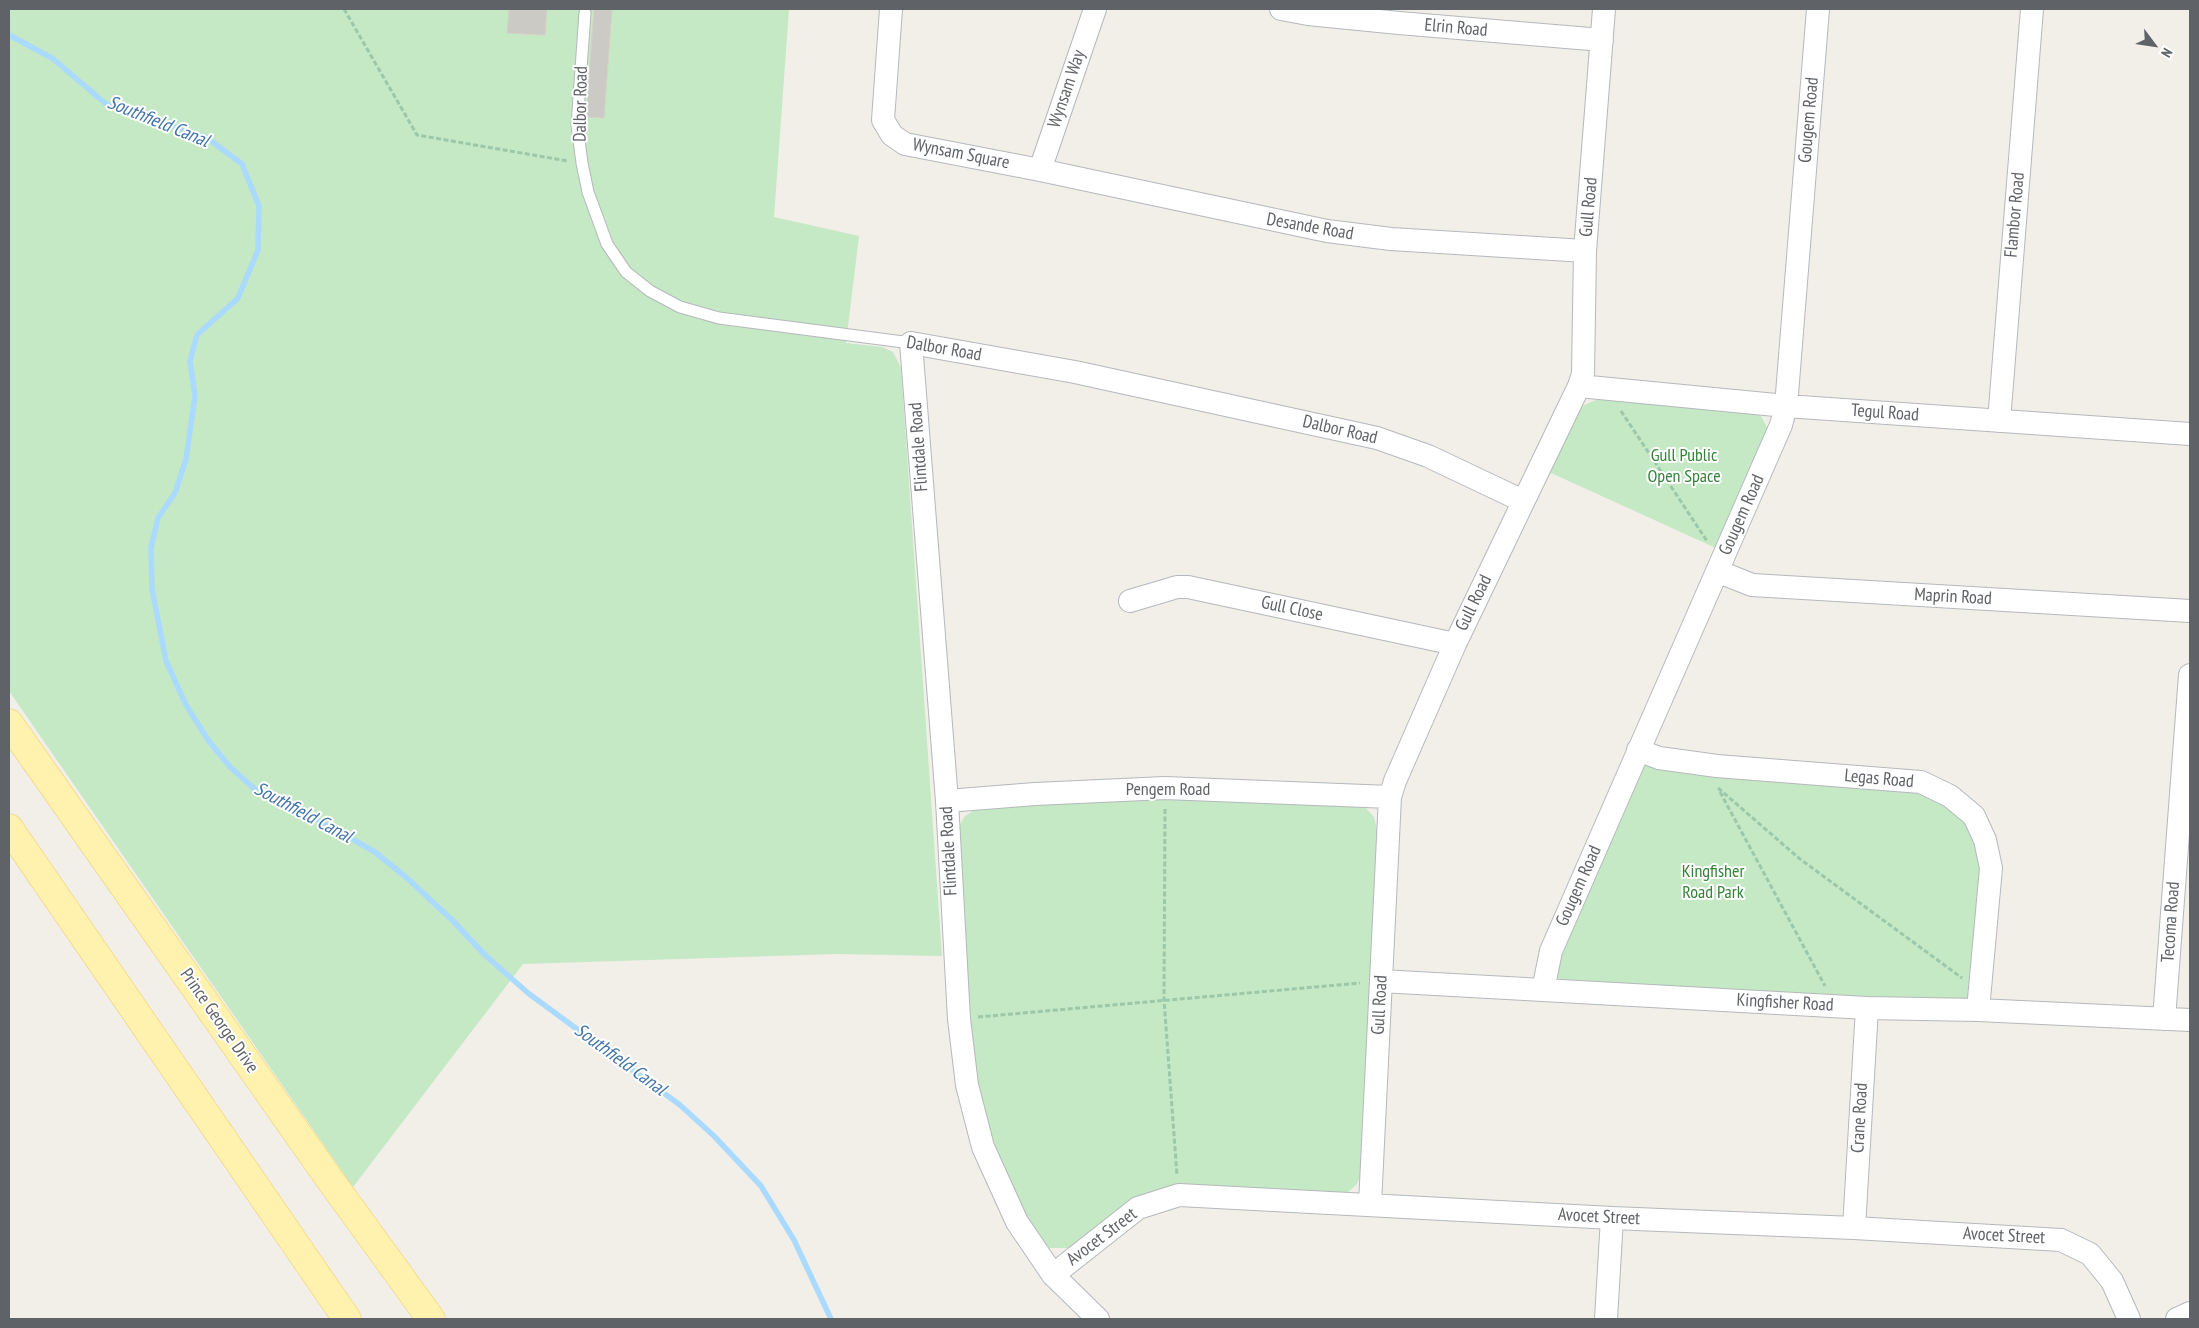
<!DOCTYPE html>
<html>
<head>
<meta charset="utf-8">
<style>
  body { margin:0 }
  #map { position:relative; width:2199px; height:1328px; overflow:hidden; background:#f1efe8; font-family:"PT Sans Narrow",sans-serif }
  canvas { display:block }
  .frame { position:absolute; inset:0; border:10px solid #5f6368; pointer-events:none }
  .north { position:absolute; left:2129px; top:20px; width:50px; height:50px; -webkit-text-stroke:4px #fff; paint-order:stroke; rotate:121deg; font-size:14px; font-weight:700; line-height:20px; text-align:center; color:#5f6368 }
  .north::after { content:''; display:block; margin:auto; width:18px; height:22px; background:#5f6368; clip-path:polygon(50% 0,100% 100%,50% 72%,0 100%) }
</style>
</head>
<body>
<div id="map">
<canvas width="2199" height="1328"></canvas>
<div class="frame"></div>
<div class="north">N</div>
</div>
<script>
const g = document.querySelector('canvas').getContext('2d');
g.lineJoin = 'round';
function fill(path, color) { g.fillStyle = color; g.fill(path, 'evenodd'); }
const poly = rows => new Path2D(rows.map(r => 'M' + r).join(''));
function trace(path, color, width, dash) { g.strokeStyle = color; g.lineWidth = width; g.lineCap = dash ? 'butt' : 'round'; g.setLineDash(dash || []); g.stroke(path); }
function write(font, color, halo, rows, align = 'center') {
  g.font = font + ' "PT Sans Narrow",sans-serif'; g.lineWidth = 4; g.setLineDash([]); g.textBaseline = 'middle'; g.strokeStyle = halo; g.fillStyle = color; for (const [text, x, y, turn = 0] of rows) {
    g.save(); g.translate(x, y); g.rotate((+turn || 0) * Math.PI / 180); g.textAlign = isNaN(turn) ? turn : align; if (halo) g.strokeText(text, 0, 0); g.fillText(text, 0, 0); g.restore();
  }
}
const green = poly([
  [9,9,789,9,774,217,859,236,846,343,882,347,893,352,901,368,942,956,836,954,523,964,353,1187,9,691],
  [1598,399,1756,412,1761,416,1767,427,1767,433,1718,549,1549,472,1576,413,1582,406],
  [1638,750,1921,782,1985,840,1978,1010,1543,990],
  [1208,798,1365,807,1374,817,1377,829,1360,1177,1357,1184,1346,1194,1169,1188,1159,1189,1138,1197,1069,1248,1050,1248,1040,1241,1009,1187,985,1121,973,1054,958,829,964,817,974,810,1058,802]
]);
const stream = poly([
  [9,35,52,58,106,104,206,137,242,164,259,206,258,250,238,298,197,335,190,361,195,396,186,459,175,493,158,518,151,548,152,589,166,661,186,705,208,740,230,767,258,792,331,827,375,852,407,878,452,920,485,955,528,993,680,1105,714,1136,761,1186,794,1240,831,1319]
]);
const building = poly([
  [509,9,547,9,545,35,507,33,509,9],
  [594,9,612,9,604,118,586,117,594,9]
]);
const path = poly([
  [344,9,417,135,568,161],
  [1621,411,1707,541],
  [1718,788,1800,859,1962,978],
  [1720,792,1825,986],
  [1165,809,1164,1000,1177,1175],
  [978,1017,1360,983]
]);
const service = poly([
  [585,13,577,125,582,163,588,192,607,244,626,272,650,291,680,307,719,318,911,343]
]);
const minor = poly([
  [891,9,883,120,892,135,905,144,1040,170,1327,231,1391,239,1585,251],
  [1281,9,1308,14,1399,23,1602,40],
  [1040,170,1095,9],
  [1579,386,1786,406,2190,434],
  [1999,421,2032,9],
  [1717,571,1752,585,2190,611],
  [1130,601,1177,587,1188,587,1455,644],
  [1638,750,1659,758,1717,766,1921,782,1950,796,1974,816,1985,840,1991,868,1978,1010],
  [947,801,1035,794,1165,788,1390,797],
  [1381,981,1867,1008,1978,1010,2190,1020],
  [1543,990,1551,951,1781,425,1786,406,1818,9],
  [2164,1019,2190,675],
  [1370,1204,1390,797,1395,781,1455,644,1579,386,1583,374,1585,251,1604,9],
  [1854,1228,1867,1008],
  [1053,1275,1138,1208,1179,1195,1612,1218,1854,1228,2061,1240,2090,1254,2112,1281,2129,1319],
  [1098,1319,1053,1275,1017,1222,983,1147,967,1085,959,1019,947,801,911,343,1075,372,1377,438,1428,456,1523,501],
  [1606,1319,1612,1218],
  [2177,1319,2190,1313]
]);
const primary = poly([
  [9,723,328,1177,431,1319],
  [9,828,347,1319]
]);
const streetNames = [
  ["Elrin Road",1456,28,5],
  ["Wynsam Way",1067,89,-71],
  ["Dalbor Road",581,104,-89],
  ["Gougem Road",1809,120,-85],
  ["Wynsam Square",961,154,11],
  ["Gull Road",1589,207,-85],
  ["Flambor Road",2015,215,-85],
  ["Desande Road",1310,227,10],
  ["Dalbor Road",944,349,10],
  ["Tegul Road",1885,413,4],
  ["Dalbor Road",1340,430,13],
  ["Flintdale Road",919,447,-94],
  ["Gougem Road",1742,515,-66],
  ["Maprin Road",1953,597,3],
  ["Gull Road",1474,603,-64],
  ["Gull Close",1292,609,12],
  ["Legas Road",1879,779,5],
  ["Pengem Road",1168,790],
  ["Flintdale Road",949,851,-93],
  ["Gougem Road",1579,886,-66],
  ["Tecoma Road",2171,922,-86],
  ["Kingfisher Road",1785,1003,3],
  ["Gull Road",1380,1005,-87],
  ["Prince George Drive",219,1021,55],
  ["Crane Road",1860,1118,-87],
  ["Avocet Street",1599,1217,3],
  ["Avocet Street",2004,1236,3],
  ["Avocet Street",1102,1237,-37]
];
const parkNames = [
  ["Gull Public",1684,456],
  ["Open Space",1684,477],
  ["Kingfisher",1713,872],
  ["Road Park",1713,893]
];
const waterNames = [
  ["Southfield Canal",158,122,22],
  ["Southfield Canal",303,813,28],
  ["Southfield Canal",620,1060,36]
];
fill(green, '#c5e8c5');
trace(stream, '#aadaff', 5.5);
fill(building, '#cccac5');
trace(building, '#d6d1c6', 1);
trace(service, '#b5b8bc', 13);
trace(minor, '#b5b8bc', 24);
trace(primary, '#f2c960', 29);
trace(path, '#9cc7a9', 3, [5, 2.5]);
trace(service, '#fff', 11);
trace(minor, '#fff', 22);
trace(primary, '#fff2af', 28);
write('18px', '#5f6368', '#fff', streetNames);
write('18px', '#348238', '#fff', parkNames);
write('italic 19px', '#4174aa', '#fff', waterNames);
</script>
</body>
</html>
